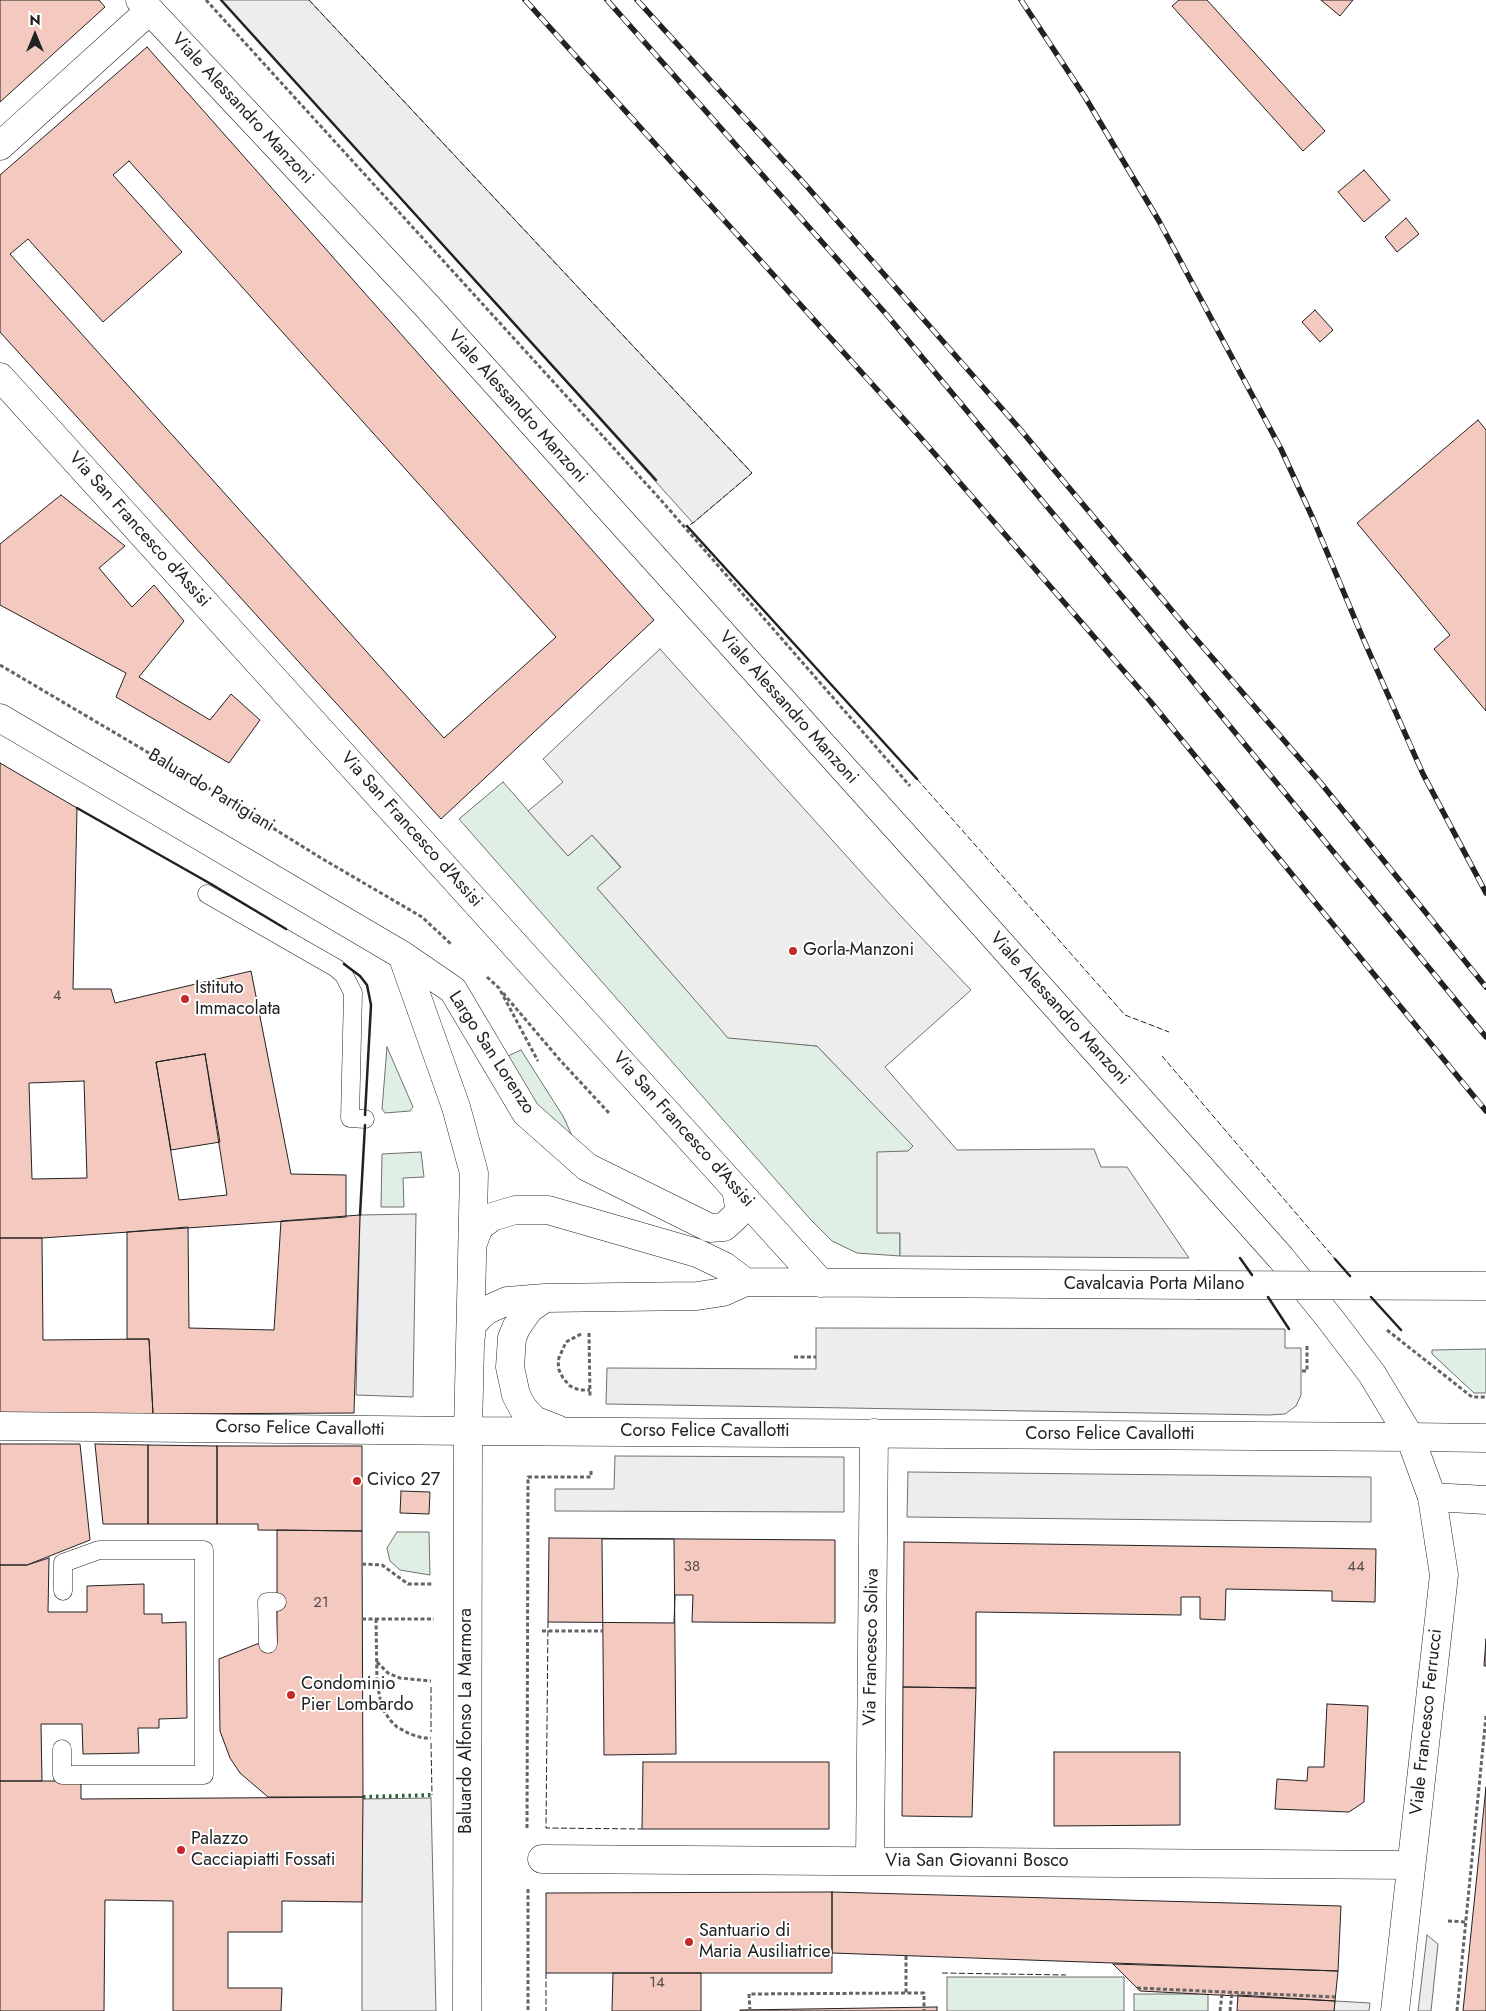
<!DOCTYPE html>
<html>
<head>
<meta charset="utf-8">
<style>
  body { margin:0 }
  #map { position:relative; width:1486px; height:2011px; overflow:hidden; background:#fff; font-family:Jost,sans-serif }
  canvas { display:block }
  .north { position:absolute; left:10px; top:10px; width:50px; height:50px; -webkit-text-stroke:4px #fff; paint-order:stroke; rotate:0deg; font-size:14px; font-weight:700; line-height:20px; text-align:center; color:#222 }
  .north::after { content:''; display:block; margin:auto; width:18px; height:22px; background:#222; clip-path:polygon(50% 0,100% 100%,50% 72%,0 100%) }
</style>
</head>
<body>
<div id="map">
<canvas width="1486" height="2011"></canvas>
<div class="north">N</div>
</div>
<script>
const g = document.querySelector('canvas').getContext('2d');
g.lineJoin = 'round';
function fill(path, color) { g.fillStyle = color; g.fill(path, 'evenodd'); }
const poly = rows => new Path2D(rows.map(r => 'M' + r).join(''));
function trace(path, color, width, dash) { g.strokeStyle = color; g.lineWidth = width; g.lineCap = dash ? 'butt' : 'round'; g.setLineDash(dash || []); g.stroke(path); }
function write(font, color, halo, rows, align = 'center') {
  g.font = font + ' Jost,sans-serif'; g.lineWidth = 4; g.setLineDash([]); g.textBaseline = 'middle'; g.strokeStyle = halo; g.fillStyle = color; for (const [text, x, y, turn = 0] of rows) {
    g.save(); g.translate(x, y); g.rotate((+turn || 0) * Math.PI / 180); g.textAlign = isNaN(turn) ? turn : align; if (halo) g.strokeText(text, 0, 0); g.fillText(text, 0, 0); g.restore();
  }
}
const green = poly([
  [503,782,568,856,592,835,621,868,597,888,728,1037,817,1046,914,1146,908,1151,877,1233,900,1232,900,1256,857,1253,832,1241,811,1220,459,819,503,782],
  [387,1047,413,1107,410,1111,385,1113,382,1109,387,1047],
  [521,1050,563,1116,575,1142,548,1118,525,1090,508,1056,521,1050],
  [421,1152,424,1177,403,1178,404,1207,381,1207,382,1154,421,1152],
  [1486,1349,1486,1393,1474,1393,1432,1354,1432,1350,1486,1349],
  [397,1532,429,1532,430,1575,400,1570,390,1561,387,1548,397,1532],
  [947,1977,1124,1977,1124,2011,947,2011,947,1977],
  [1134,1994,1208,1994,1208,2011,1134,2011,1134,1994]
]);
const parking = poly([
  [221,0,309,0,752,473,693,523,221,0],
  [660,649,897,912,971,990,885,1067,957,1150,1094,1149,1101,1167,1127,1167,1189,1258,900,1256,900,1233,877,1233,877,1152,908,1151,913,1146,817,1046,728,1038,597,888,621,867,592,835,568,856,528,811,563,782,543,759,660,649],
  [416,1214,413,1397,356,1395,360,1215,416,1214],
  [816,1328,1285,1329,1285,1348,1301,1348,1301,1395,1296,1406,1285,1414,1269,1415,606,1404,607,1368,816,1369,816,1328],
  [615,1456,844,1457,844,1512,555,1511,555,1489,614,1489,615,1456],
  [908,1472,1371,1477,1371,1522,907,1517,908,1472],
  [431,1798,436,2011,362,2011,362,1799,431,1798],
  [1427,1935,1438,1944,1431,2011,1418,2011,1427,1935],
  [1335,2001,1370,2003,1369,2011,1334,2011,1335,2001]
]);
const building = poly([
  [0,0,99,0,105,7,0,102,0,0],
  [1179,0,1207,0,1325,131,1303,151,1172,6,1179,0],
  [1321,0,1353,0,1340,16,1321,0],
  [147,47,654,620,441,819,0,332,0,175,147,47],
  [129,161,556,637,444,738,10,254,28,239,103,322,182,252,113,175,129,161],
  [1364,170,1390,200,1364,222,1338,192,1364,170],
  [1406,218,1419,234,1397,252,1385,237,1406,218],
  [1315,310,1333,330,1320,342,1302,322,1315,310],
  [1478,420,1486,430,1486,711,1434,649,1450,635,1357,523,1478,420],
  [61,495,125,546,99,568,132,607,154,585,184,621,139,677,210,720,231,694,260,720,229,763,116,697,126,673,0,605,0,544,61,495],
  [0,763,77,808,73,989,111,989,115,1003,251,971,291,1174,346,1175,346,1217,42,1238,0,1238,0,763],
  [205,1054,227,1195,179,1200,156,1062,205,1054],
  [84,1081,87,1178,32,1179,29,1083,84,1081],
  [205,1054,220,1142,171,1150,156,1062,205,1054],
  [360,1215,354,1413,153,1414,149,1339,127,1339,127,1232,188,1227,189,1328,274,1330,281,1221,360,1215],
  [0,1238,42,1238,43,1340,149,1339,153,1414,0,1414,0,1238],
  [0,1444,80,1444,90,1540,27,1565,0,1565,0,1444],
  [95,1444,148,1445,148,1524,103,1524,95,1444],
  [148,1445,217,1446,217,1524,148,1524,148,1445],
  [217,1446,362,1446,362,1531,258,1530,258,1524,217,1524,217,1446],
  [401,1491,430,1492,429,1514,400,1513,401,1491],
  [277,1530,362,1531,363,1797,268,1797,240,1773,230,1758,220,1731,219,1659,257,1644,277,1643,277,1530],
  [549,1538,835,1540,835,1623,692,1622,693,1595,675,1595,674,1623,548,1622,549,1538],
  [602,1539,674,1539,676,1754,604,1755,602,1539],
  [904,1542,1376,1549,1375,1602,1332,1601,1332,1591,1226,1589,1225,1620,1200,1619,1200,1597,1181,1597,1181,1615,976,1612,976,1688,903,1687,904,1542],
  [49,1558,48,1612,87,1612,87,1586,144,1584,144,1614,162,1614,162,1623,186,1622,187,1718,159,1719,159,1728,138,1728,139,1753,83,1754,82,1724,41,1724,42,1781,0,1781,0,1565,27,1565,49,1558],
  [1486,1639,1486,1666,1484,1666,1486,1639],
  [903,1687,976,1688,972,1817,902,1816,903,1687],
  [1327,1704,1368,1706,1364,1802,1349,1812,1275,1809,1277,1779,1307,1781,1308,1767,1324,1767,1327,1704],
  [1054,1752,1180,1752,1180,1825,1054,1826,1054,1752],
  [643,1762,829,1762,829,1829,642,1829,643,1762],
  [0,1781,81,1781,81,1799,363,1797,362,1902,282,1901,282,1932,228,1932,228,1988,282,1988,281,2011,173,2011,173,1901,105,1900,104,2011,0,2011,0,1781],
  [1486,1787,1486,2011,1463,2011,1486,1787],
  [832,1892,832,1973,546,1973,546,1893,832,1892],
  [832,1892,1341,1906,1338,1971,832,1953,832,1892],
  [1113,1964,1338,1971,1335,2001,1140,1991,1113,1964],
  [613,1973,701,1973,701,2011,612,2011,613,1973],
  [1238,1995,1335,2001,1334,2011,1237,2011,1238,1995],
  [937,2007,937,2011,740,2011,740,2010,937,2007]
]);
const path = poly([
  [206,0,660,499,910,786],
  [0,665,210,789,321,858,422,917,451,944],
  [487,977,499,988,538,1061],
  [503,993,559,1059,609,1113],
  [1387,1330,1472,1397,1486,1397],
  [589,1333,590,1396],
  [581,1334,566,1342,558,1360,559,1370,563,1378,570,1386,579,1390,590,1390],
  [794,1357,816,1357],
  [1302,1371,1307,1371,1307,1346],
  [362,1564,382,1565,408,1584,433,1584],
  [362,1619,434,1619],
  [376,1619,377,1683,382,1708,390,1720,397,1727,410,1734,423,1738,431,1738],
  [542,1631,603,1631],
  [377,1662,388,1673,400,1678,431,1681],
  [527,1828,528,1477,591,1477,591,1470],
  [528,1889,528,2011],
  [1448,1921,1467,1922],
  [906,1956,906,1993],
  [1137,1988,1335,1997],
  [750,2011,749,1994,906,1993,924,1993,924,2011],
  [1220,2011,1222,1994],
  [1230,2011,1232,1992],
  [1457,2011,1486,1716]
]);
const lane = poly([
  [207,894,336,968,344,975,353,993,350,1118,365,1119],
  [268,1644,267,1602,277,1602],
  [62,1749,62,1775,204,1775,204,1550,99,1550,63,1563,63,1591]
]);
const street = poly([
  [0,146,149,11],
  [0,1426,468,1431],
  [1410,1437,1486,1438],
  [1432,1497,1486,1500],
  [542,1859,1411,1865],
  [870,1861,874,1433]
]);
const secondary = poly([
  [140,0,427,306,908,840,1281,1258,1331,1320,1372,1374,1410,1437,1432,1497,1444,1575,1395,2011],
  [0,377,821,1283],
  [0,718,402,955,453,990,526,1113,587,1167,710,1228,724,1227,737,1215,739,1206,736,1189],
  [402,955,456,1107,474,1173,468,1431,467,2011],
  [473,1243,479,1227,492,1217,515,1210,548,1210,697,1253,724,1266,745,1282],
  [545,1298,529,1309,516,1328,512,1338,510,1367,516,1395,523,1408,534,1420,557,1429],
  [471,1336,471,1326,480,1316,487,1310,507,1301,545,1298,697,1296,723,1292,745,1282,1197,1285],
  [468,1431,1410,1437]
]);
const rail = poly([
  [525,0,920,437,1150,701,1486,1111],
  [607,0,886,314,1172,656,1486,1037],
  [637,0,803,182,1019,428,1190,632,1320,782,1486,987],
  [1021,0,1085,97,1159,221,1281,449,1314,521,1362,636,1423,774,1486,893]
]);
const secondaryBridge = poly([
  [1197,1285,1486,1286]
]);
const hedge = poly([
  [363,1797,432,1795]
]);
const fence = poly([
  [309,0,752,473,693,523,687,526],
  [917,779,1125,1015,1169,1032],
  [1162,1056,1335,1259],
  [548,1622,546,1828,642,1829],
  [431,1687,431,1732],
  [431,1743,432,1795],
  [546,1973,546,2011],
  [942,1973,1066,1975]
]);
const wall = poly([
  [221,0,656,480],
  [687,526,917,779],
  [77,808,211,884,286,929],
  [344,964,360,976,367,985,371,1005,365,1115],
  [360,1215,365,1125],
  [1240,1258,1252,1275],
  [1335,1259,1350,1276],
  [1268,1297,1289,1329],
  [1371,1297,1401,1330]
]);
const markers = [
  [793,951,5,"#c62828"],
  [185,999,5,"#c62828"],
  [357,1481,5,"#c62828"],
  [291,1695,5,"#c62828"],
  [181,1850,5,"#c62828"],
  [689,1942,5,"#c62828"]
];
const numberNames = [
  ["4",57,996],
  ["38",692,1567],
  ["44",1356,1567],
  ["21",321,1603],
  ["14",657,1983]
];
const streetNames = [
  ["Viale Alessandro Manzoni",242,109,47],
  ["Viale Alessandro Manzoni",517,407,48],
  ["Via San Francesco d'Assisi",139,530,48],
  ["Viale Alessandro Manzoni",788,708,48],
  ["Baluardo Partigiani",211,791,31],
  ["Via San Francesco d'Assisi",411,830,48],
  ["Viale Alessandro Manzoni",1059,1009,48],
  ["Largo San Lorenzo",491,1053,57],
  ["Via San Francesco d'Assisi",683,1130,48],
  ["Cavalcavia Porta Milano",1154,1285],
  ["Corso Felice Cavallotti",300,1429,1],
  ["Corso Felice Cavallotti",705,1432],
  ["Corso Felice Cavallotti",1110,1435],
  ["Via Francesco Soliva",872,1647,-89],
  ["Baluardo Alfonso La Marmora",467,1721,-90],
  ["Viale Francesco Ferrucci",1427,1722,-84],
  ["Via San Giovanni Bosco",977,1862]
];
const poiNames = [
  ["Gorla-Manzoni",803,951],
  ["Istituto",195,989],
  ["Immacolata",195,1010],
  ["Civico 27",367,1481],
  ["Condominio",301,1685],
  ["Pier Lombardo",301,1706],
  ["Palazzo",191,1840],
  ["Cacciapiatti Fossati",191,1861],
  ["Santuario di",699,1932],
  ["Maria Ausiliatrice",699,1953]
];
fill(green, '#e0efe3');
trace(green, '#6f6f6f', 1);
fill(parking, '#ededed');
trace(parking, '#6f6f6f', 1);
fill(building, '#f3c9c0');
trace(building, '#222', 1);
trace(lane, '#222', 19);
trace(street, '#222', 29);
trace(secondary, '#222', 29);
trace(path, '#646464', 3, [4, 2.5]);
trace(lane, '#fff', 18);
trace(street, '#fff', 28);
trace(secondary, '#fff', 28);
trace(rail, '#222', 5.5);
trace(rail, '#fff', 4, [11]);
trace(secondaryBridge, '#222', 29, []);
trace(secondaryBridge, '#fff', 28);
trace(hedge, '#2f5e38', 4, [2.5, 4]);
trace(fence, '#222', 1, [6, 2.5]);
trace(wall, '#222', 2.5);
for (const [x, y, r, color] of markers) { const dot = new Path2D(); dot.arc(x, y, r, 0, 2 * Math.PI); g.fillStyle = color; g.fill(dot); trace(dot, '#fff', 2); }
write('15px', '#564c4a', null, numberNames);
write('18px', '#222', '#fff', streetNames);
write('18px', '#222', '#fff', poiNames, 'left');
</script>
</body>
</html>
